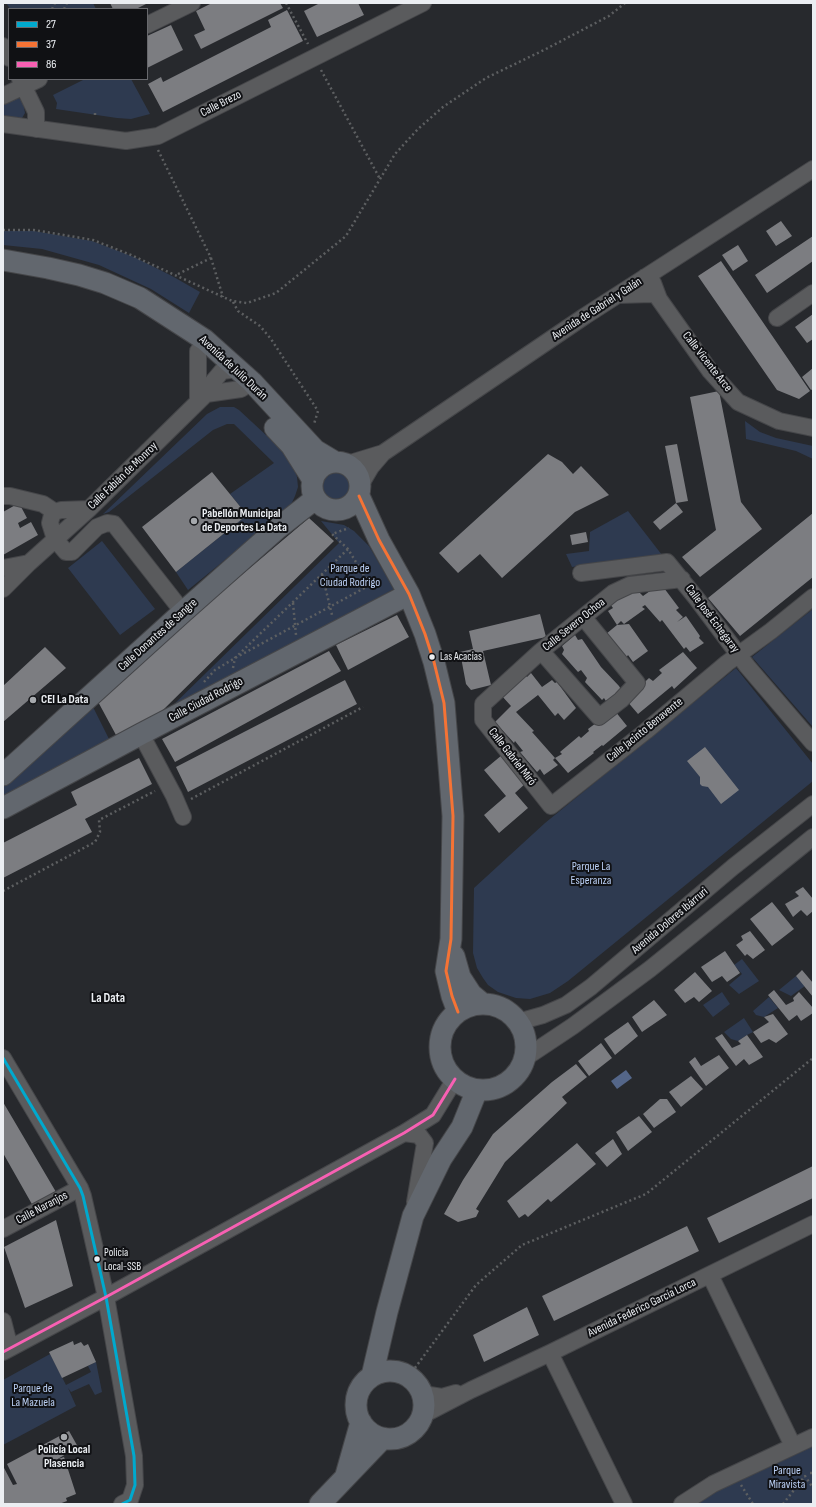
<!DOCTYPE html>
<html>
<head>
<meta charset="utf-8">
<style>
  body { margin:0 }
  #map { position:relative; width:816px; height:1507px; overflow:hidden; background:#27292d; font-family:"Sofia Sans Condensed",sans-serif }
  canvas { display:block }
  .frame { position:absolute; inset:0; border:4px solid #ebeef2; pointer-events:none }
  .legend { position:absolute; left:8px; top:8px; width:140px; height:72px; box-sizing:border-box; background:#101114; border:1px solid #68696d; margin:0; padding:5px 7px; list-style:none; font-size:12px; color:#ebeef2 }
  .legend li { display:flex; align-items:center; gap:8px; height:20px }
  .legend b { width:20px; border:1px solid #68696d }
</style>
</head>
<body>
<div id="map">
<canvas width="816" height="1507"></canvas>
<div class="frame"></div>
<ul class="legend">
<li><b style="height:5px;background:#00a9ce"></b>27</li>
<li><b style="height:5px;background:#f57335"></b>37</li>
<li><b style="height:5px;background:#f860b3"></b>86</li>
</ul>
</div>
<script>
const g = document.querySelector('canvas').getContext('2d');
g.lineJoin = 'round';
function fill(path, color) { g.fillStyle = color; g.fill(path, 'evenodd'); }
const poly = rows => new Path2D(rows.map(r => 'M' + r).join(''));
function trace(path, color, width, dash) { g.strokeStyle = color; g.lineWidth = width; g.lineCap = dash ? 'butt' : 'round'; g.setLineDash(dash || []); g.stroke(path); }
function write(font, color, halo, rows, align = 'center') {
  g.font = font + ' "Sofia Sans Condensed",sans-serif'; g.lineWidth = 4; g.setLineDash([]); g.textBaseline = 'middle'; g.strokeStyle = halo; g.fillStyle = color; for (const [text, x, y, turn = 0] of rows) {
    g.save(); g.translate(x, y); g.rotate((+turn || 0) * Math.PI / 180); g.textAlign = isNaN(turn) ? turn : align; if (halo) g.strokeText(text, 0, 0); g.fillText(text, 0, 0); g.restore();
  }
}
const green = poly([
  [8,3,93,3,96,9,10,9,7,4],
  [85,79,131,79,150,114,131,119,117,118,56,109,57,103,53,95],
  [17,98,21,99,23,102,25,113,22,118,17,119,3,117,3,103],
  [3,231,34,231,92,241,134,257,172,276,200,292,189,313,151,289,99,265,42,249,3,245],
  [220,407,234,407,239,410,280,448,287,457,294,468,297,477,298,487,295,496,290,507,188,590,176,572,247,515,230,494,274,463,234,424,227,424,213,430,109,512,103,514,207,414],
  [745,421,760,432,776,438,813,446,813,459,796,451,746,439],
  [328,469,347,469,356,478,357,484,350,501,345,505,333,506,326,503,321,498,318,492,317,486,319,479,323,473],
  [628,511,662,555,572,567,566,554,589,551,590,532],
  [321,521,344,525,354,531,369,546,394,589,165,713,339,543],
  [102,541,155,609,120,635,68,568],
  [813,609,813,727,752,657],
  [736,668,813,764,813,781,568,981,550,993,530,999,516,998,498,992,488,985,483,978,477,968,473,953,474,888,545,823],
  [91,703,109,739,3,797,3,785],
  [742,959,759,981,739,994,729,985,742,974,734,965],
  [796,976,805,986,791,996,779,990],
  [722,992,730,1004,713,1017,703,1005],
  [769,997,778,1008,764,1017,756,1015,753,1011],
  [744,1018,753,1032,747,1035,738,1041,731,1039,724,1032],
  [50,1354,66,1385,91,1372,88,1366,96,1362,102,1392,95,1395,89,1384,71,1392,68,1388,76,1406,3,1445,3,1380],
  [813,1437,813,1504,682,1504]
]);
const water = poly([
  [626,1070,632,1078,617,1089,611,1081]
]);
const building = poly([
  [110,3,148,3,136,9,113,9],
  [212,3,280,3,283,8,201,49,194,35,205,30,196,11],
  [320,3,358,3,364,15,317,37,304,11],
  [287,10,303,41,163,112,148,84,161,77,163,82,271,27,268,20],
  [171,25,183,50,147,68,147,36],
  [781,221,792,236,776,246,766,231],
  [813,236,813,261,767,293,755,275],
  [738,245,748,261,733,271,722,255],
  [721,261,810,391,799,399,777,390,698,276],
  [813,314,813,339,807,343,795,327],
  [813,368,813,389,811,390,802,377],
  [719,391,741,502,762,529,700,577,682,557,716,530,690,397],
  [677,444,688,501,676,503,665,446],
  [548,454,562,462,573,474,581,466,609,495,575,512,502,578,480,554,458,573,439,553],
  [212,472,247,515,176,572,142,527],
  [19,503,27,518,18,523,20,528,31,522,38,535,3,555,3,512],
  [676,503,683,512,660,530,653,522],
  [813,513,813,577,740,636,708,598],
  [309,518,334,541,161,712,116,735,96,698],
  [586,532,588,542,572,545,570,535],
  [657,586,660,590,664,588,679,608,676,610,683,617,677,622,686,616,700,636,699,638,704,643,690,652,686,647,684,649,662,620,660,622,645,605,642,607,645,609,624,624,621,621,617,625,608,611,613,608,610,604,636,589,643,596],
  [540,614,546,637,483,651,491,685,471,690,466,684,460,652,473,649,469,631],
  [397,615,409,637,348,670,336,645],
  [629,624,648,651,633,662,628,655,626,658,606,634,617,625],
  [575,635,578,640,582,639,601,667,619,686,623,693,609,706,604,698,602,700,585,682,587,678,581,670,578,672,562,654,564,650,562,646],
  [45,647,66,668,3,722,3,686],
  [329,651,341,671,175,762,162,739],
  [683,652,697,668,674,689,672,686,638,714,626,700,649,678,653,681,662,673,659,670],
  [531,673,542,687,552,680,555,683,557,682,576,708,564,720,558,713,555,716,538,695,516,712,534,731,532,732,555,758,553,760,558,765,544,775,540,769,537,772,520,752,523,751,515,741,514,743,495,722,511,706,501,695,525,675,527,677],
  [345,680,357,704,188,792,176,767],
  [615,711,627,726,603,746,602,745,593,752,594,753,568,773,555,758,562,754,560,752,579,736,581,738,589,731,588,729,608,714],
  [705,747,739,790,721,804,708,787,702,786,700,784,700,777,687,761],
  [502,755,526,783,515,793,528,808,499,833,484,815,506,796,484,770],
  [139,758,152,784,85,819,92,832,3,878,3,843,77,805,71,792],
  [803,887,813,899,813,911,807,916,801,910,793,917,785,904,799,896,795,892],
  [772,902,794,929,772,946,750,919],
  [750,931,765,950,753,959,747,954,745,956,736,945,743,940,741,936],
  [725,951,740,973,727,982,722,976,712,982,701,967],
  [802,970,813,983,813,997,796,976],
  [695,972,712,991,699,1002,694,997,685,1003,674,990],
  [774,990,786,1005,794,1001,793,998,799,992,813,1008,813,1013,801,1021,797,1015,789,1021,768,995],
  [654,1000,667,1015,642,1032,632,1017],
  [773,1014,788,1034,776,1043,769,1039,761,1043,753,1032,769,1022,764,1017],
  [628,1022,638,1036,615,1055,604,1039],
  [722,1034,732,1048,741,1044,738,1041,747,1035,763,1057,749,1065,744,1059,736,1066,715,1038],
  [601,1043,612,1058,589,1076,578,1061],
  [719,1055,729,1068,706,1086,689,1062,695,1057,701,1066],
  [576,1064,587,1077,562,1097,567,1103,505,1162,476,1209,479,1211,476,1217,458,1222,444,1214,463,1180,493,1134,552,1082],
  [691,1076,703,1089,681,1107,669,1092],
  [660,1099,667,1099,676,1112,654,1128,643,1114],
  [3,1102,56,1192,33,1206,3,1153],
  [639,1116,652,1132,628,1151,616,1132],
  [613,1139,622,1154,607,1167,595,1153],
  [577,1143,596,1164,551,1202,548,1199,528,1217,525,1214,519,1218,507,1201],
  [813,1166,813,1198,719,1243,707,1218],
  [56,1220,73,1286,25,1308,4,1247],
  [687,1226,699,1251,554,1321,542,1296],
  [527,1307,539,1335,484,1362,473,1335],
  [73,1341,74,1345,81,1342,84,1346,88,1344,96,1362,62,1378,49,1352],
  [69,1431,78,1447,56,1460,64,1457,76,1494,66,1498,67,1501,59,1504,3,1504,3,1466,13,1485,17,1484,7,1464]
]);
const path = poly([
  [286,3,308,44],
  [52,9,55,3],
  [64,9,67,3],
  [321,70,380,179],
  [95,115,95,112],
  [158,150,211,258,176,275],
  [3,230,34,230,93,240,131,255,232,301,247,303,276,293,346,236,395,154,418,129,443,107,486,78,544,50,609,16,625,3],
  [211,258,223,297],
  [233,302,238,311,260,326,271,339,318,411,314,424],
  [322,574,332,615],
  [293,603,296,635],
  [233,668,235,658,348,549],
  [204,682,215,670,235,658,370,585,348,549,332,534,349,528],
  [191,799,363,707],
  [3,891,95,842,100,832,99,820,155,791],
  [409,1376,476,1285,522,1245,646,1194,813,1058],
  [810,1473,813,1473],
  [741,1485,753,1504],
  [783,1504,805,1476,813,1488]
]);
const minor = poly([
  [147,25,192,3],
  [3,46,9,58],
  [20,79,36,112,36,129],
  [3,96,39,79],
  [3,124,126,141,158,136,423,3],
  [645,277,653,283,659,299,710,371,738,402,779,421,813,428],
  [618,295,652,294],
  [777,318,813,293],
  [198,351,198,402],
  [206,394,211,384,222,371,237,369],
  [347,464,383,453],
  [361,484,371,467,383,453,585,316,813,169],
  [3,496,10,496,43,504,55,512],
  [89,509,61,510,55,512,52,515,50,523,55,539,66,552,72,552,97,527,107,523,114,524,183,612],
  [3,568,29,563],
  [581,573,667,562,697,599,747,666,813,743],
  [682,579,630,585,613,593,541,651,483,704,483,720,551,806,646,731,727,663,771,631,813,597],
  [3,589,29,563,89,509,206,394,241,389,252,382],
  [541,651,599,717,621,700,637,683,584,618],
  [141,734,174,796,183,817],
  [518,1022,543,1015,566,1005,591,987,733,867,813,804],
  [3,1058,80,1188,83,1196,106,1297,134,1456,135,1485,130,1500,122,1504],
  [525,1058,573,1026,650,969,813,837],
  [404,1133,419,1135,425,1143,415,1202],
  [3,1229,80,1188],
  [710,1275,793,1446],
  [3,1321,10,1348],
  [3,1352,106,1297,404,1133,433,1115,455,1079],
  [550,1353,624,1504],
  [423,1394,442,1397,456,1393],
  [423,1415,471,1390,550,1353,813,1224],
  [682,1504,713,1484,813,1437]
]);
const major = poly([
  [3,260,48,268,79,275,105,283,140,298,205,340,252,382,315,450,335,462],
  [275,428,291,445,313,480],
  '312 486a24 24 0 1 1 48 0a24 24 0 1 1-48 0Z',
  [359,496,379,540,409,594,425,634,434,662,444,703,453,816,451,939,446,971,452,996,458,1012],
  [3,775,183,612,278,528,315,499],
  [3,808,141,734,409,594],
  [454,956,460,977,471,994,483,1004],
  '440 1047a43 43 0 1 1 86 0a43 43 0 1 1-86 0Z',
  '356 1405a34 34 0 1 1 68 0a34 34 0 1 1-68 0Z',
  [372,1376,387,1312,413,1216,441,1159,462,1127,477,1090],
  [346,1475,361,1422],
  [320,1504,383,1438]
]);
const bus1 = poly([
  [3,1058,80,1188,83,1196,106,1297,134,1456,135,1485,130,1500,122,1504]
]);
const bus2 = poly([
  [359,496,379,540,409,594,425,634,434,662,444,703,453,816,451,939,446,971,452,996,458,1012]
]);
const bus3 = poly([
  [3,1352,106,1297,404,1133,433,1115,455,1079]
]);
const markers = [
  [194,521,4,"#a6a9ad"],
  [432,657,3.5,"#ebeef2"],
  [33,700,4,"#a6a9ad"],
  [97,1259,3.5,"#ebeef2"],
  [64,1437,4,"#a6a9ad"]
];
const busNames = [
  ["Las Acacias",440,657],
  ["Policía",104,1253],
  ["Local-SSB",104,1267]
];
const streetNames = [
  ["Calle Brezo",221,104,-27],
  ["Avenida de Gabriel y Galán",597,309,-33],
  ["Calle Vicente Arce",707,362,52],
  ["Avenida de Julio Durán",233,368,43],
  ["Calle Fabián de Monroy",123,476,-44],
  ["Calle José Echegaray",712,619,53],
  ["Calle Severo Ochoa",574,625,-39],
  ["Calle Donantes de Sangre",158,635,-42],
  ["Calle Ciudad Rodrigo",206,700,-28],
  ["Calle Jacinto Benavente",645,730,-39],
  ["Calle Gabriel Miró",512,757,52],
  ["Avenida Dolores Ibárruri",670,921,-40],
  ["Calle Naranjos",42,1208,-28],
  ["Avenida Federico García Lorca",642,1308,-26]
];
const poiNames = [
  ["Pabellón Municipal",202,514],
  ["de Deportes La Data",202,528],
  ["CEI La Data",41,700],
  ["Policía Local",64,1450,"center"],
  ["Plasencia",64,1464,"center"]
];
const parkNames = [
  ["Parque de",350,569],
  ["Ciudad Rodrigo",350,583],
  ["Parque La",591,867],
  ["Esperanza",591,881],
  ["Parque de",33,1389],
  ["La Mazuela",33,1403],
  ["Parque",787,1471],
  ["Miravista",787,1485]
];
const neighbourhoodNames = [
  ["La Data",108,999]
];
fill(green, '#2e3a50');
fill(water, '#546689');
fill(building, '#7c7d81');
trace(minor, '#454649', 18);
trace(major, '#454649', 23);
trace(path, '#5d5f61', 2.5, [2, 3]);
trace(minor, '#5a5b5d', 16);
trace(major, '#62676e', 21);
trace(bus1, '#00a9ce', 3);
trace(bus2, '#f57335', 3);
trace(bus3, '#f860b3', 3);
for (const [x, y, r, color] of markers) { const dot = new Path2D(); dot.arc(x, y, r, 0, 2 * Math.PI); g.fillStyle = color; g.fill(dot); trace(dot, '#101114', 1.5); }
write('11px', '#ebeef2', '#101114', busNames, 'left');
write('12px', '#ebeef2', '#101114', streetNames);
write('bold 12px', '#ebeef2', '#101114', poiNames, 'left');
write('12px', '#bbd0f5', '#101114', parkNames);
write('bold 13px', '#ebeef2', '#101114', neighbourhoodNames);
</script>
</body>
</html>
